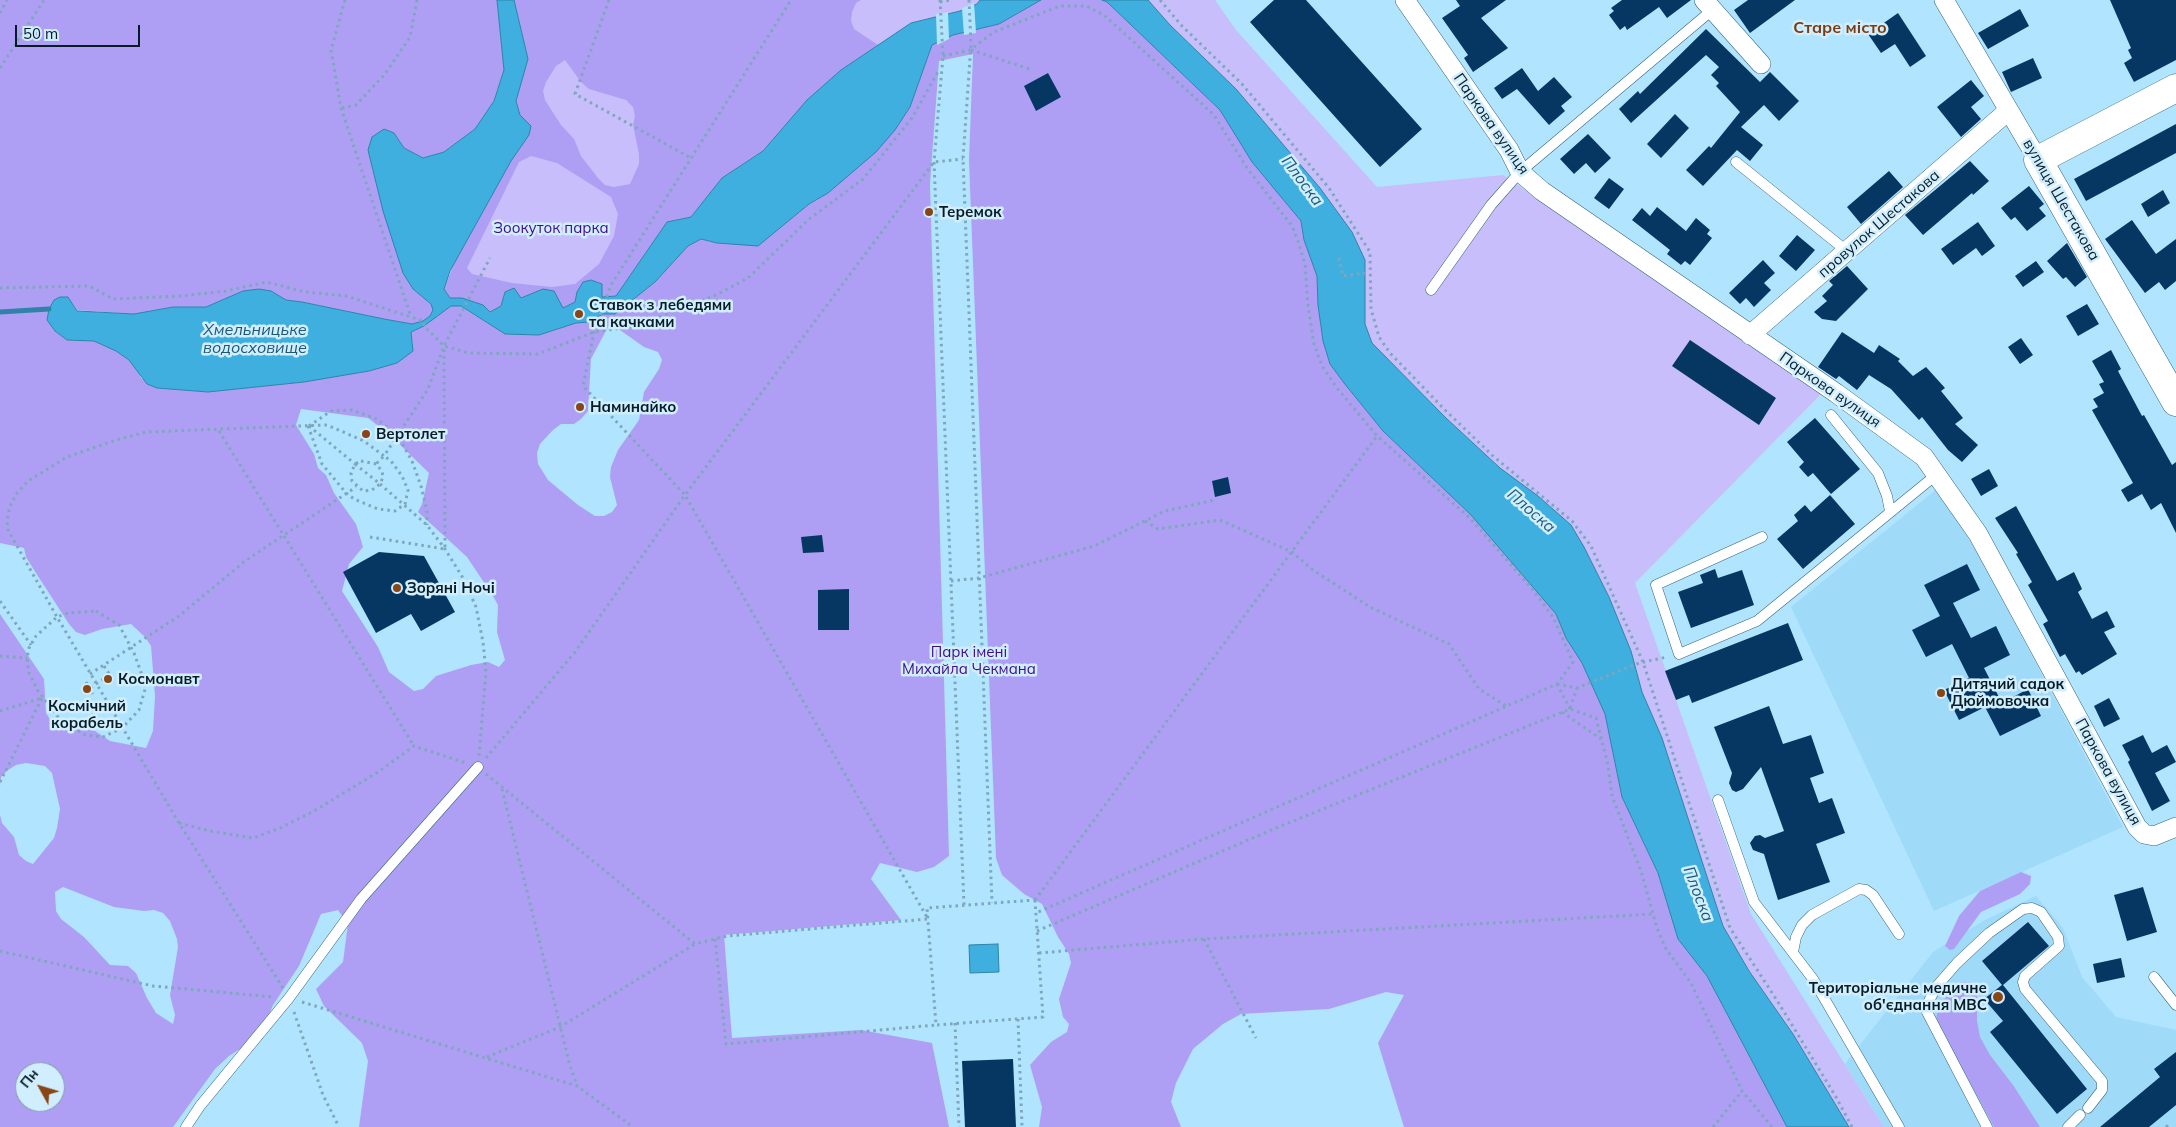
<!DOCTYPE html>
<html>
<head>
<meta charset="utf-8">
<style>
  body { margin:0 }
  #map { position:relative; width:2176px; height:1127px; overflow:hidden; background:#b1e4fe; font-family:Mulish,sans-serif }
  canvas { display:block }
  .north { position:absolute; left:15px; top:1062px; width:50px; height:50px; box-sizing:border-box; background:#d0eefe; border:1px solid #809aa7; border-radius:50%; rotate:309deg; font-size:14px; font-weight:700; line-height:20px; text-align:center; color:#081c25 }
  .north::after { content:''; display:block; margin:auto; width:18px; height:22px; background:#884515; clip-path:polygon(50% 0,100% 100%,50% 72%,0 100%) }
  .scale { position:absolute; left:15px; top:25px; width:125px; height:22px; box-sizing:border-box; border:2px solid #081c25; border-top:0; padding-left:6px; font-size:15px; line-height:18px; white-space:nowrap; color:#081c25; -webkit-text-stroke:4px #d0eefe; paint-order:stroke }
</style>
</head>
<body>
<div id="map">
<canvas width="2176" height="1127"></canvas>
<div class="north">Пн</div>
<div class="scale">50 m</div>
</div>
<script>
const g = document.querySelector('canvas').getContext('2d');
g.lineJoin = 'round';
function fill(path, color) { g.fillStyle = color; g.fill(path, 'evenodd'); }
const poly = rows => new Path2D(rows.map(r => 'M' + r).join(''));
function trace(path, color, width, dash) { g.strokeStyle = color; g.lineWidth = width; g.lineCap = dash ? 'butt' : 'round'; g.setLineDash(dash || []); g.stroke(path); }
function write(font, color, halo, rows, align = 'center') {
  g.font = font + ' Mulish,sans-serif'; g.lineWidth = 5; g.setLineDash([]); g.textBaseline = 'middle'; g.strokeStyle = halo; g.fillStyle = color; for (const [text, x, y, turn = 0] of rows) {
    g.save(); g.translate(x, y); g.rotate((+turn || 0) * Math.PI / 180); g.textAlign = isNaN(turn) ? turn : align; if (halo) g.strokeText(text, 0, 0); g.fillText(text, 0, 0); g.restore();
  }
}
const built = poly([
  [1937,489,1975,549,2123,827,1934,911,1791,607],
  [2036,896,2063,928,2082,977,2116,1017,2176,1030,2176,1127,1884,1127,1845,1064,1933,952,1985,920]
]);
const green = poly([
  [514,0,980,0,977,4,960,11,911,23,577,292,447,282,528,59],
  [1148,0,1215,0,1236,30,1377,187,1503,175,1821,394,1635,583,1751,914,1884,1127,1849,1127,1793,1034,1749,971,1723,926,1662,738,1642,692,1631,651,1609,597,1571,525,1538,496,1500,468,1446,418,1372,343,1365,324,1365,260,1352,232,1320,188,1236,89,1170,25]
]);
const forest = poly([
  [0,0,497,0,504,70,494,101,475,129,444,152,423,158,404,148,394,133,372,168,403,273,413,289,431,304,433,310,430,316,423,321,412,324,384,319,302,302,286,300,271,291,243,291,206,307,173,307,134,314,77,310,68,297,54,300,49,309,47,320,55,331,67,340,94,341,116,351,129,360,138,370,141,378,157,388,208,392,304,382,369,371,397,363,413,344,410,336,411,332,424,326,451,306,460,306,505,334,539,335,576,323,589,322,603,314,615,314,655,282,688,246,701,239,717,243,742,244,773,232,809,204,828,193,895,130,910,107,932,45,953,35,999,24,1041,0,1102,0,1107,2,1220,110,1252,162,1301,221,1304,240,1317,276,1318,305,1323,341,1330,364,1344,383,1383,431,1471,515,1556,614,1566,638,1582,663,1605,714,1622,797,1658,873,1678,939,1707,976,1787,1127,1404,1127,1378,1043,1404,995,1386,992,1329,1009,1241,1014,1223,1024,1193,1049,1176,1083,1171,1102,1181,1127,1039,1127,1042,1107,1030,1065,1051,1042,1067,1032,1069,1024,1063,1017,1059,999,1071,963,1069,954,1058,937,1042,904,1024,894,1002,875,996,858,969,160,973,54,939,61,930,184,949,856,934,867,917,872,880,863,871,879,901,920,724,935,732,1038,861,1030,932,1043,949,1127,359,1127,368,1061,362,1043,324,1006,316,989,343,962,348,924,338,910,321,914,299,966,273,1005,260,1036,229,1056,215,1069,173,1127,0,1127,0,815,2,823,14,837,19,855,26,861,33,864,54,838,57,828,60,809,52,773,45,766,26,763,16,765,8,770,1,777,0,786,0,614,44,679,46,713,51,721,57,726,80,721,110,741,146,748,153,731,155,696,151,646,145,637,131,624,102,629,85,635,76,632,69,624,36,573,26,557,24,548,0,543],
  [610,323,644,347,658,352,662,360,659,369,644,392,639,420,618,450,611,467,610,477,617,505,612,512,604,516,595,516,578,505,548,480,538,464,537,453,540,444,553,430,561,424,574,424,581,419,588,411,591,359],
  [301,409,368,418,390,435,429,473,422,504,418,512,467,557,493,596,498,605,497,632,505,660,499,667,488,662,471,665,436,676,423,689,414,691,389,672,378,647,342,591,349,564,363,547,356,524,334,493,326,475,318,468,314,454,296,425],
  [63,887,114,907,144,911,154,910,163,913,170,921,177,939,178,947,170,995,175,1015,173,1024,156,1013,147,998,136,973,128,966,110,965,84,937,61,919,56,911,55,892],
  [25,1072,55,1072,55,1102,25,1102],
  [514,0,861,0,856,3,852,12,851,21,854,29,878,45,841,70,807,100,763,151,722,178,691,217,667,222,616,296,601,297,591,280,583,282,577,292,575,302,563,308,543,289,521,298,505,292,501,306,490,312,483,305,462,298,450,298,444,289,456,259,511,161,529,135,531,126,520,115,516,101,528,59],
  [565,60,581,82,589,89,626,100,633,107,635,116,633,125,639,154,639,164,630,184,614,187,605,185,598,178,581,156,574,139,561,125,545,100,543,91,546,82,556,66],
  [531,156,557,163,611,197,618,214,614,236,599,264,575,284,552,287,512,283,472,274,467,268,519,162],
  [2021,872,2031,876,2030,884,2020,894,1981,912,1954,949,1950,950,1945,946,1959,916,1980,891],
  [1960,982,1971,982,1977,991,1977,1021,1980,1037,1990,1055,2013,1085,2040,1127,1994,1127,1936,1020,1937,1014,1942,1002]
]);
const water = poly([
  [497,0,514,0,528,59,516,101,520,115,531,126,529,135,511,161,450,271,444,289,450,298,462,298,483,305,490,312,501,306,505,292,514,288,521,298,543,289,554,291,563,308,575,302,577,292,583,282,591,280,602,284,602,297,616,296,667,222,691,217,722,178,763,151,807,100,841,70,911,23,960,11,977,4,980,0,1041,0,999,24,953,35,932,45,910,107,895,130,876,152,828,193,809,204,758,246,717,243,701,239,688,246,655,282,615,314,603,314,589,322,576,323,539,335,505,334,461,306,451,306,424,326,411,332,413,351,397,363,369,371,304,382,208,392,157,388,147,384,129,360,116,351,94,341,67,340,55,331,47,320,49,309,54,300,60,297,68,297,77,311,134,314,173,307,206,307,243,291,259,289,271,291,286,300,302,302,384,319,412,324,423,321,430,316,433,310,431,304,413,289,403,273,383,211,368,150,372,137,384,129,394,133,404,148,423,158,444,152,475,129,494,101,504,70,497,0],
  [1102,0,1148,0,1170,25,1236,89,1320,188,1352,232,1365,260,1365,324,1372,343,1446,418,1500,468,1538,496,1571,525,1584,547,1609,597,1631,651,1642,692,1662,738,1723,926,1749,971,1793,1034,1849,1127,1787,1127,1707,976,1678,939,1658,873,1622,797,1605,714,1582,663,1566,638,1556,614,1471,515,1383,431,1344,383,1330,364,1323,341,1318,305,1317,276,1304,240,1301,221,1252,162,1220,110,1107,2,1102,0],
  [998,944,999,972,970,973,969,945,998,944]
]);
const pier = poly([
  [974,3,976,33,964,35,962,8],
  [948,12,949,39,937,45,936,14]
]);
const stream = poly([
  [0,312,49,309]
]);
const building = poly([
  [1274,0,1306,0,1422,129,1380,167,1250,22],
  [1456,0,1506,0,1481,18,1508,48,1473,72,1464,58,1468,55,1442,18,1460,6],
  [1622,0,1691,0,1667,18,1659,7,1627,30,1625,26,1620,30,1609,15,1614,11,1611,8],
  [1748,0,1795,0,1750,33,1734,10],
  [2110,0,2176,0,2176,60,2134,82,2124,63,2132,58,2128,50,2131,48],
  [2020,9,2029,26,1988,49,1978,33],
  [1898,13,1926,56,1910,67,1895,44,1881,53,1868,34],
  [1706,29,1760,82,1770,72,1799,101,1779,121,1764,105,1741,127,1763,145,1750,161,1737,150,1703,186,1686,170,1709,146,1711,148,1740,112,1716,86,1719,83,1711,75,1719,67,1706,55,1631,123,1619,109,1638,91,1640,94],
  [2033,58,2042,78,2011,92,2002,72],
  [1522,68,1538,91,1554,77,1572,97,1561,106,1565,111,1549,125,1517,89,1502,99,1494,88],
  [1048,73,1061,97,1036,111,1024,86],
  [1971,80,1984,96,1971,107,1981,119,1961,137,1937,107],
  [1675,114,1689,128,1661,158,1647,144],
  [2176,124,2176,153,2086,201,2074,179],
  [1588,134,1611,158,1595,173,1586,163,1574,174,1560,159],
  [1970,161,1989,181,1973,195,1972,193,1923,235,1905,215],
  [1889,171,1903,187,1861,224,1847,207],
  [1609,178,1624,189,1609,209,1594,198],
  [2029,186,2044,204,2039,208,2046,216,2027,231,2015,217,2011,220,2001,208],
  [2163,190,2170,203,2148,217,2141,204],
  [1657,207,1686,231,1696,218,1710,230,1707,234,1712,238,1690,265,1685,261,1681,265,1667,254,1670,250,1632,220,1642,208,1650,216],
  [2132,220,2156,254,2176,239,2176,281,2165,290,2159,282,2145,293,2105,239],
  [1978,222,1995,246,1982,256,1976,248,1953,265,1941,249],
  [1797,235,1815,250,1796,271,1779,256],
  [2067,243,2087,277,2075,287,2066,277,2063,279,2047,261],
  [1763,260,1775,273,1764,283,1771,290,1754,307,1746,298,1740,304,1729,293],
  [2036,261,2044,272,2023,287,2015,276],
  [1847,266,1868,289,1836,321,1822,319,1814,312,1827,301,1822,296,1833,285,1829,281],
  [2087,304,2099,324,2078,336,2066,316],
  [1842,332,1874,353,1879,345,1900,359,1898,361,1913,376,1926,367,1945,388,1941,391,1963,418,1955,424,1978,445,1962,462,1948,450,1922,417,1919,420,1891,389,1869,375,1857,390,1839,376,1836,379,1818,367],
  [2021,338,2033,355,2020,364,2008,347],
  [1690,340,1776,398,1759,425,1672,366],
  [2111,350,2121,369,2118,371,2142,416,2144,415,2172,465,2176,462,2176,533,2161,503,2151,510,2142,494,2128,502,2121,490,2133,483,2092,410,2098,407,2093,399,2104,393,2099,384,2104,382,2092,361],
  [1815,418,1860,469,1831,494,1813,473,1808,477,1799,467,1804,462,1787,442],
  [1989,469,1998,486,1981,496,1971,479],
  [1228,477,1231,493,1215,497,1212,481],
  [1830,495,1855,524,1803,569,1777,539,1798,521,1794,515,1805,505,1811,512],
  [2016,506,2057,581,2074,572,2082,589,2078,592,2092,619,2107,611,2115,627,2104,632,2117,654,2082,675,2079,671,2076,673,2065,654,2060,657,2043,624,2048,621,2028,585,2032,582,2016,554,2018,553,1995,518],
  [822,535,824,552,803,553,801,537],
  [379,552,424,556,455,612,421,631,411,614,376,633,343,572],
  [1967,564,1980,590,1953,603,1971,638,1996,626,2010,655,1984,668,2002,703,2028,689,2041,716,2000,736,1985,707,1959,720,1944,690,1969,678,1952,644,1926,657,1912,630,1940,616,1924,585],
  [1715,569,1718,578,1742,570,1754,605,1691,628,1678,592,1703,583,1700,575],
  [849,589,849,630,818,630,818,590],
  [1788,623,1803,660,1692,703,1689,695,1676,700,1665,671],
  [2109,698,2120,719,2104,727,2094,706],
  [1769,706,1783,744,1811,735,1824,773,1810,778,1819,803,1832,798,1845,833,1816,844,1830,882,1778,900,1764,854,1753,850,1750,843,1755,836,1760,835,1765,838,1784,831,1761,767,1743,789,1736,792,1732,790,1729,783,1732,773,1714,727],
  [2143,735,2152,753,2167,745,2176,762,2155,773,2170,801,2152,811,2128,762,2130,760,2122,745],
  [2143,887,2157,932,2127,941,2114,895],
  [2028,922,2049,946,2003,985,2087,1089,2057,1114,1990,1032,2003,1021,1984,999,2002,985,1982,961],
  [2121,958,2125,977,2097,983,2093,964],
  [2176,1052,2176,1105,2149,1127,2100,1127,2160,1077,2154,1069],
  [1013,1059,1016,1127,965,1127,962,1061]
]);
const path = poly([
  [345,0,331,50,341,108,411,317],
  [609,0,575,94,691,158],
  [940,0,943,56,934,162,964,905],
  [969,0,971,44,963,159,992,903],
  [1160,0,1182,26,1242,84,1329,188,1370,252,1371,309,1379,337,1390,353,1444,409,1493,456,1572,521,1591,546,1643,662,1730,928,1778,1002,1836,1097,1852,1127],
  [940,2,950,0],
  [0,13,7,0],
  [971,50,1033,70],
  [943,56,970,50,994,32,1060,6,1086,6,1104,15,1214,115,1247,168,1292,226,1298,241,1305,264,1308,306,1314,344,1322,366,1337,388,1377,436,1470,518,1533,590,1553,617,1573,662,1557,684,1036,913],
  [0,68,44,0],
  [342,108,356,105,385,74,410,37,417,0],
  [1339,258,1343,276,1365,273],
  [0,288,89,286,113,299,181,296,226,291,267,282,305,292,346,296,411,317,423,321,424,326,444,346,469,353,538,354,594,332,636,326,716,295,748,278,808,220,863,179,912,118,939,70],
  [308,426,322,464,346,493,354,499,378,509,395,511,405,504,408,490,402,476,391,461,384,456,376,464],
  [309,426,331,411,352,410,377,419,398,436,412,461,421,486,427,511,427,525],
  [309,426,355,464],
  [219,431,414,746],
  [361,461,376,464,382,471,383,477,380,484,372,490,363,491,352,481,351,473,355,464,361,461],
  [380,484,427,525,445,549,463,578,476,607,483,642,486,672,479,756],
  [1145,521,1158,529,1220,520,1292,552,1313,570,1370,607,1449,644,1479,689,1506,706],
  [370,537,445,549,444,349],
  [951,581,979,578,1094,546,1165,511,1215,500],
  [0,601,31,645],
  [96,611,119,625,134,653,146,686,139,710,122,728,103,737,85,735,57,716,38,691,29,673,27,658,29,648,36,636,57,617,68,613,96,611],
  [0,656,27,658],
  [104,666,110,675],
  [90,674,179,616,245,561,356,487],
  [86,682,93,694],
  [1557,684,1577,688,1639,663,1667,657],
  [1557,684,1570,709],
  [83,687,87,694],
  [1570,708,1577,688],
  [0,711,42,698],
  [1562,712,1601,739],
  [486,758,575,652,685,495,583,386,594,332,611,285,791,0],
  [486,774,695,944,727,936,928,919,685,495,934,162,963,159],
  [0,782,42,698],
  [502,789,570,1066,577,1085],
  [179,823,210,831,253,838,280,828,314,811,378,772,414,746,466,763],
  [1035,900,1377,436],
  [1035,900,1043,1017,936,1025,927,908,1035,900],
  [1037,931,1276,828,1570,709,1596,718,1608,765,1612,796,1641,871,1657,928,1666,949,1691,983,1742,1091,1772,1127],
  [715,939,726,1044,936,1025],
  [1204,939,1256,1038],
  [0,951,153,986,274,997],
  [1039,953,1204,939,1653,914],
  [283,988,179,823,57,617,8,530,7,520,10,506,17,493,28,481,67,457,116,440,146,432,327,425,364,441,384,456,428,389,444,346,490,258],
  [302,1002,577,1086,633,1127],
  [294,1012,323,1095,339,1127],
  [1018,1019,1022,1127],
  [955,1023,959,1127],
  [487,1057,560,1027,695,944],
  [1713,1127,1742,1091],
  [2166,1127,2171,1123]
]);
const lane = poly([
  [1736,162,1848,252],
  [1431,290,1491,205,1520,172,1711,11],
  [1831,415,1878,473,1887,496,1890,511],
  [1762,537,1656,585,1679,654,1757,621,1936,475],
  [1718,800,1754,902,1813,979,1899,1127],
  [1793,952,1796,937,1802,925,1812,915,1859,889,1866,890,1873,895,1899,934],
  [2154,977,2176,1005],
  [186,1127,200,1106,289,998,361,899,478,767],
  [1987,1127,1927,1012,1928,1003,1936,987,1957,963,1989,933,2023,909,2032,908,2041,912,2058,937,2059,946,2025,976,2023,982,2025,989,2102,1081,2102,1090,2088,1108],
  [2068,1127,2080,1115]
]);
const street = poly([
  [1405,0,1509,150,1520,172,1542,191,1836,393,1924,457,1978,534,2137,827,2144,834,2154,836,2176,827],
  [1704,0,1761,64],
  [1944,0,2038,160],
  [1750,335,2008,111]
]);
const secondary = poly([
  [2176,88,2038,160,2176,402]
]);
const pathBridge = poly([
  [355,464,380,484],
  [85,691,110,675]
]);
const markers = [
  [929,212,5,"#884515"],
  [579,314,5,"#884515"],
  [580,407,5,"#884515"],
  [366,434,5,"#884515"],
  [397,588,5,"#884515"],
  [108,679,5,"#884515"],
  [87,689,5,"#884515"],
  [1941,693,5,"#884515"],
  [1998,997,6,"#884515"]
];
const streetNames = [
  ["Паркова вулиця",1491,124,55],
  ["вулиця Шестакова",2061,200,60],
  ["провулок Шестакова",1879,224,-41],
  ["Паркова вулиця",1830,390,35],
  ["Паркова вулиця",2108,772,61]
];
const poiNames = [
  ["Теремок",939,212],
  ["Ставок з лебедями",589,305],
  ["та качками",589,322],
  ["Наминайко",590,407],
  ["Вертолет",376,434],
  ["Зоряні Ночі",407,588],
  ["Космонавт",118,679],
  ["Дитячий садок",1951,684],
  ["Дюймовочка",1951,701],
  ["Космічний",87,706,"center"],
  ["корабель",87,723,"center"],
  ["Територіальне медичне",1987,988,"right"],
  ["об'єднання МВС",1987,1005,"right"]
];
const parkNames = [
  ["Зоокуток парка",551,228],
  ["Парк імені",969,652],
  ["Михайла Чекмана",969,669]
];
const neighbourhoodNames = [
  ["Старе місто",1840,28]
];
const waterNames = [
  ["Плоска",1302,181,53],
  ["Хмельницьке",255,330],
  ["водосховище",255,348],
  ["Плоска",1531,511,41],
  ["Плоска",1698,894,69]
];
fill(built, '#9fdaf9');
fill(green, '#c7befb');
fill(forest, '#ae9ff5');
fill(water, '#3fafe0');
trace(water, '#2e83a8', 1);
fill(pier, '#b1e4fe');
trace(stream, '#2e83a8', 5);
fill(building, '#063763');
trace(lane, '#36657c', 11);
trace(street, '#36657c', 20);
trace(secondary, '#36657c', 29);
trace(path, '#7ea7bc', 3, [2.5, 4]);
trace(lane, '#fff', 10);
trace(street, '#fff', 19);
trace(secondary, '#fff', 28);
trace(pathBridge, '#7ea7bc', 3, [2.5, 4]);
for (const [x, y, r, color] of markers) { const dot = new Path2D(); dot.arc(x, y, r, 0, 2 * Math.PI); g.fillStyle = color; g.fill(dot); trace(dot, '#d0eefe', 2); }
write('15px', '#081c25', '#d0eefe', streetNames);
write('bold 15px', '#081c25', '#d0eefe', poiNames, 'left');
write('15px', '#410b8d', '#d0eefe', parkNames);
write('bold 16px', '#7a3d12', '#d0eefe', neighbourhoodNames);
write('italic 16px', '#1d5872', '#d0eefe', waterNames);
</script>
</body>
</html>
